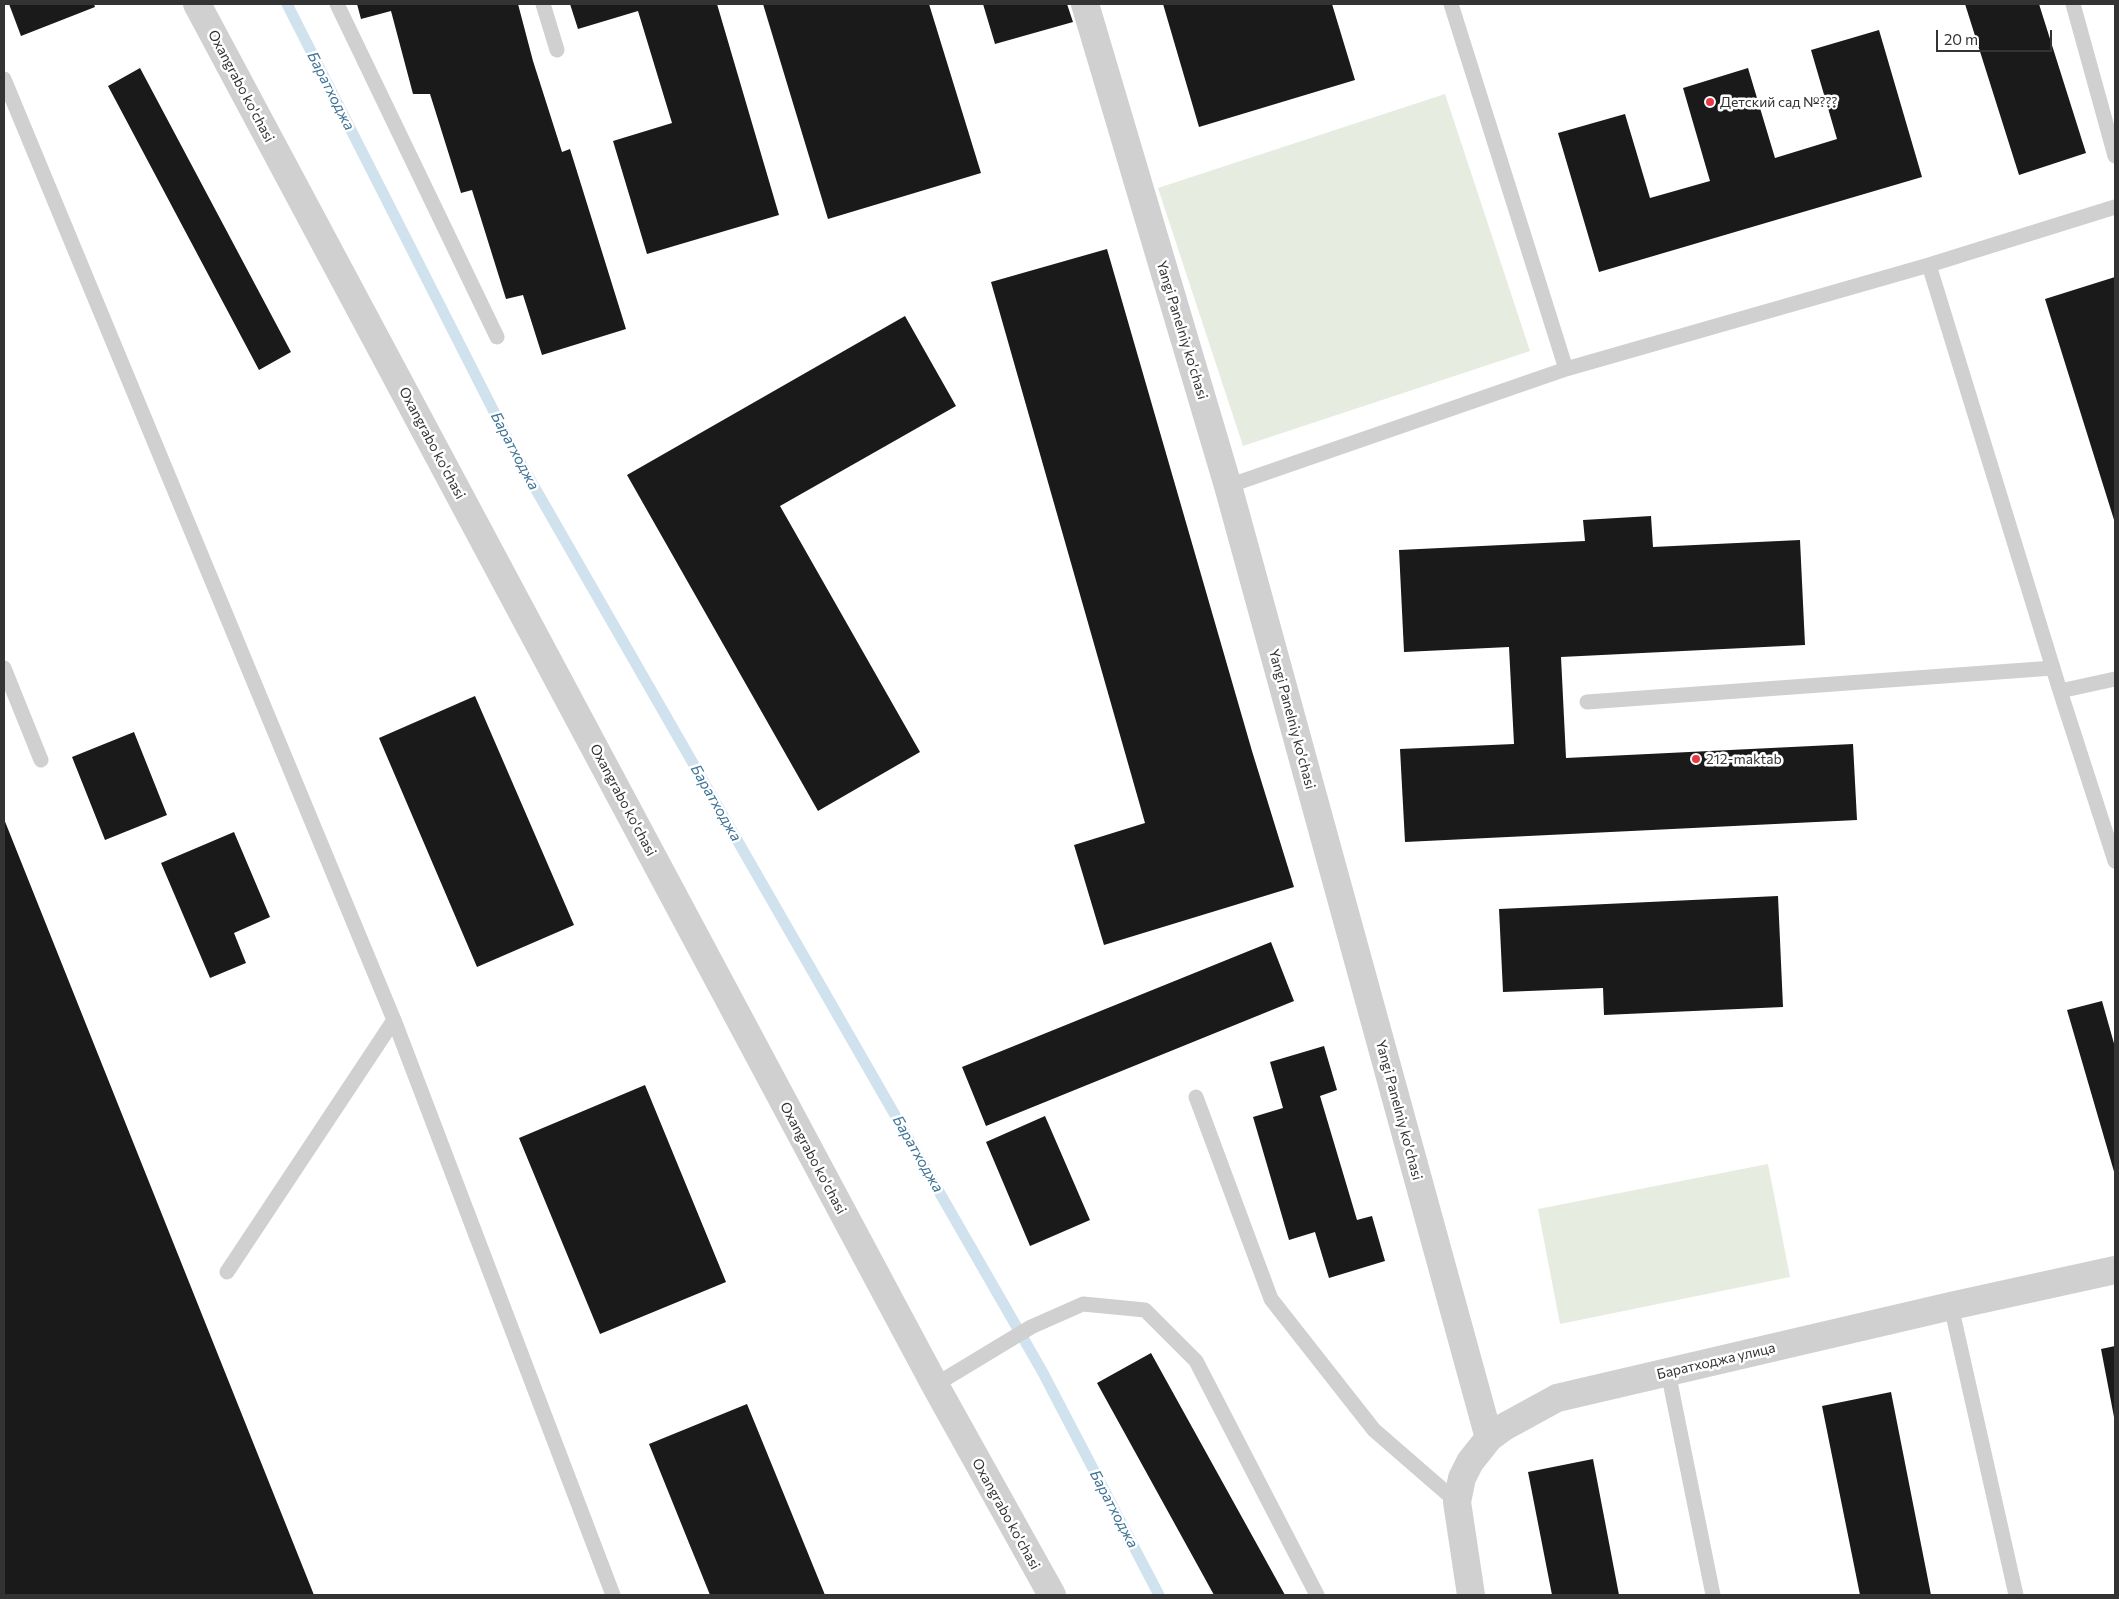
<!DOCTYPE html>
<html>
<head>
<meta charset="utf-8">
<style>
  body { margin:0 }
  #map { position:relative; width:2119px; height:1599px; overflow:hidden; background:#fff; font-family:Commissioner,sans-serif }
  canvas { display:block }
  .frame { position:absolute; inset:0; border:5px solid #333; pointer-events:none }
  .scale { position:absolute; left:1936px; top:30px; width:116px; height:22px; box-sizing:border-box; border:2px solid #333; border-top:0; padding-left:6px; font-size:15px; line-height:18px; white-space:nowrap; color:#333; -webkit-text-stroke:4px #fff; paint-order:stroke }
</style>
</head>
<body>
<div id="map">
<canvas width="2119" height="1599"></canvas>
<div class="frame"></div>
<div class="scale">20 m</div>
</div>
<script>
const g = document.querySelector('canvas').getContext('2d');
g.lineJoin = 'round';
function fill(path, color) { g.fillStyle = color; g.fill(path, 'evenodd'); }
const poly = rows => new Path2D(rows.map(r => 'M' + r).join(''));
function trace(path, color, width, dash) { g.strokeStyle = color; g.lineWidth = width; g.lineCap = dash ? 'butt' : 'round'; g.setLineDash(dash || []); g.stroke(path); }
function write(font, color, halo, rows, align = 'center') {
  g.font = font + ' Commissioner,sans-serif'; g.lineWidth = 5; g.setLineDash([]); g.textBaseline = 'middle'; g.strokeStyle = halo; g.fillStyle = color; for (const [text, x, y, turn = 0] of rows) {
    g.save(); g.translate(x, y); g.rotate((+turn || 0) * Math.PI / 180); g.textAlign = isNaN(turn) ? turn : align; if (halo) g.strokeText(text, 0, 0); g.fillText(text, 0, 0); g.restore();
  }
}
const green = poly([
  [1445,94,1530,351,1243,446,1158,188],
  [1768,1164,1790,1277,1560,1324,1538,1209]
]);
const stream = poly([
  [287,4,516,455,1042,1371,1159,1595]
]);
const building = poly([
  [9,4,94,4,95,7,21,36],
  [357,4,518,4,533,61,562,152,570,149,626,329,542,355,523,295,506,299,472,190,461,193,430,94,413,94,391,11,361,19],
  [570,4,717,4,779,215,647,254,613,141,672,123,638,11,578,29],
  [763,4,929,4,981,173,828,219],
  [983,4,1067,4,1073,22,995,44],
  [1163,4,1332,4,1355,80,1199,127],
  [1965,4,2039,4,2086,153,2019,175],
  [1879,30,1922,177,1599,272,1558,133,1625,114,1650,198,1710,181,1683,88,1748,68,1775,158,1837,139,1811,50],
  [140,68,291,352,259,370,108,86],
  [1107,249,1252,751,1294,887,1104,945,1074,845,1145,823,991,282],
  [2115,277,2115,523,2045,299],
  [905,316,956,406,780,506,920,752,818,811,627,475],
  [1651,516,1653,547,1800,540,1805,645,1561,657,1566,758,1853,744,1857,820,1405,842,1400,749,1514,744,1509,647,1404,652,1399,550,1585,541,1583,520],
  [475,696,574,925,477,967,379,738],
  [134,732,167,815,105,840,72,757],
  [4,819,314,1595,4,1595],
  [234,832,270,917,234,933,246,963,210,978,161,863],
  [1778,896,1783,1007,1604,1015,1603,988,1503,992,1499,909],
  [1271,942,1294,1001,986,1126,962,1067],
  [2102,1001,2115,1047,2115,1175,2067,1010],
  [1324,1046,1337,1090,1320,1096,1357,1220,1372,1216,1385,1261,1329,1278,1315,1232,1289,1240,1253,1117,1283,1108,1270,1062],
  [645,1085,726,1282,600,1334,519,1138],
  [1045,1116,1090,1220,1030,1246,986,1142],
  [2115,1346,2115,1417,2114,1417,2101,1349],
  [1151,1353,1285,1595,1214,1595,1097,1383],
  [1891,1392,1931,1595,1860,1595,1822,1406],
  [747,1404,825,1595,710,1595,649,1444],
  [1593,1459,1619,1595,1552,1595,1528,1472]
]);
const service = poly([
  [337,4,497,337],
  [543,4,557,50],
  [1451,4,1566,369,1929,265,2115,207],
  [2073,4,2115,156],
  [4,79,394,1020,613,1595],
  [1929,265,2060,691,2115,861],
  [1228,486,1566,369],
  [4,668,41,760],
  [2060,691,2115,679],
  [1587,702,2053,668],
  [1196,1097,1271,1299,1374,1430,1457,1502],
  [227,1272,394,1020],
  [1951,1306,2016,1595],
  [1668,1372,1713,1595],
  [935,1385,1031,1327,1083,1304,1145,1310,1196,1361,1317,1595]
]);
const minor = poly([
  [197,4,935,1385,1052,1595],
  [1085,4,1228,486,1489,1438],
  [1471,1595,1457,1502,1462,1478,1470,1462,1489,1438,1504,1427,1557,1398,1951,1306,2115,1270]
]);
const markers = [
  [1710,102,5,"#e63946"],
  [1696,759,5,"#e63946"]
];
const streetNames = [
  ["Oxangrabo ko'chasi",241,86,62],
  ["Yangi Panelniy ko'chasi",1182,330,73],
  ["Oxangrabo ko'chasi",432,443,62],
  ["Yangi Panelniy ko'chasi",1292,719,75],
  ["Oxangrabo ko'chasi",623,800,62],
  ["Yangi Panelniy ko'chasi",1399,1110,75],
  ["Oxangrabo ko'chasi",813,1158,62],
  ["Баратходжа улица",1716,1361,-13],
  ["Oxangrabo ko'chasi",1006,1514,61]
];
const poiNames = [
  ["Детский сад №???",1720,102],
  ["212-maktab",1706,759]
];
const waterNames = [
  ["Баратходжа",331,91,63],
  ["Баратходжа",515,451,62],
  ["Баратходжа",716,803,60],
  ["Баратходжа",918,1154,60],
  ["Баратходжа",1114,1509,62]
];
fill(green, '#e6ecdf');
trace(stream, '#cfe2ee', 11);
fill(building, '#1a1a1a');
trace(service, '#d0d0d0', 15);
trace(minor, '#d0d0d0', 28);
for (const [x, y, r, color] of markers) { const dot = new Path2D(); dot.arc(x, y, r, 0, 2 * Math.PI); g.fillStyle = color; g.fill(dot); trace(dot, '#fff', 2); }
write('14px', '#333', '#fff', streetNames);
write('14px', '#333', '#fff', poiNames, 'left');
write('italic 15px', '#3f7597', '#fff', waterNames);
</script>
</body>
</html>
